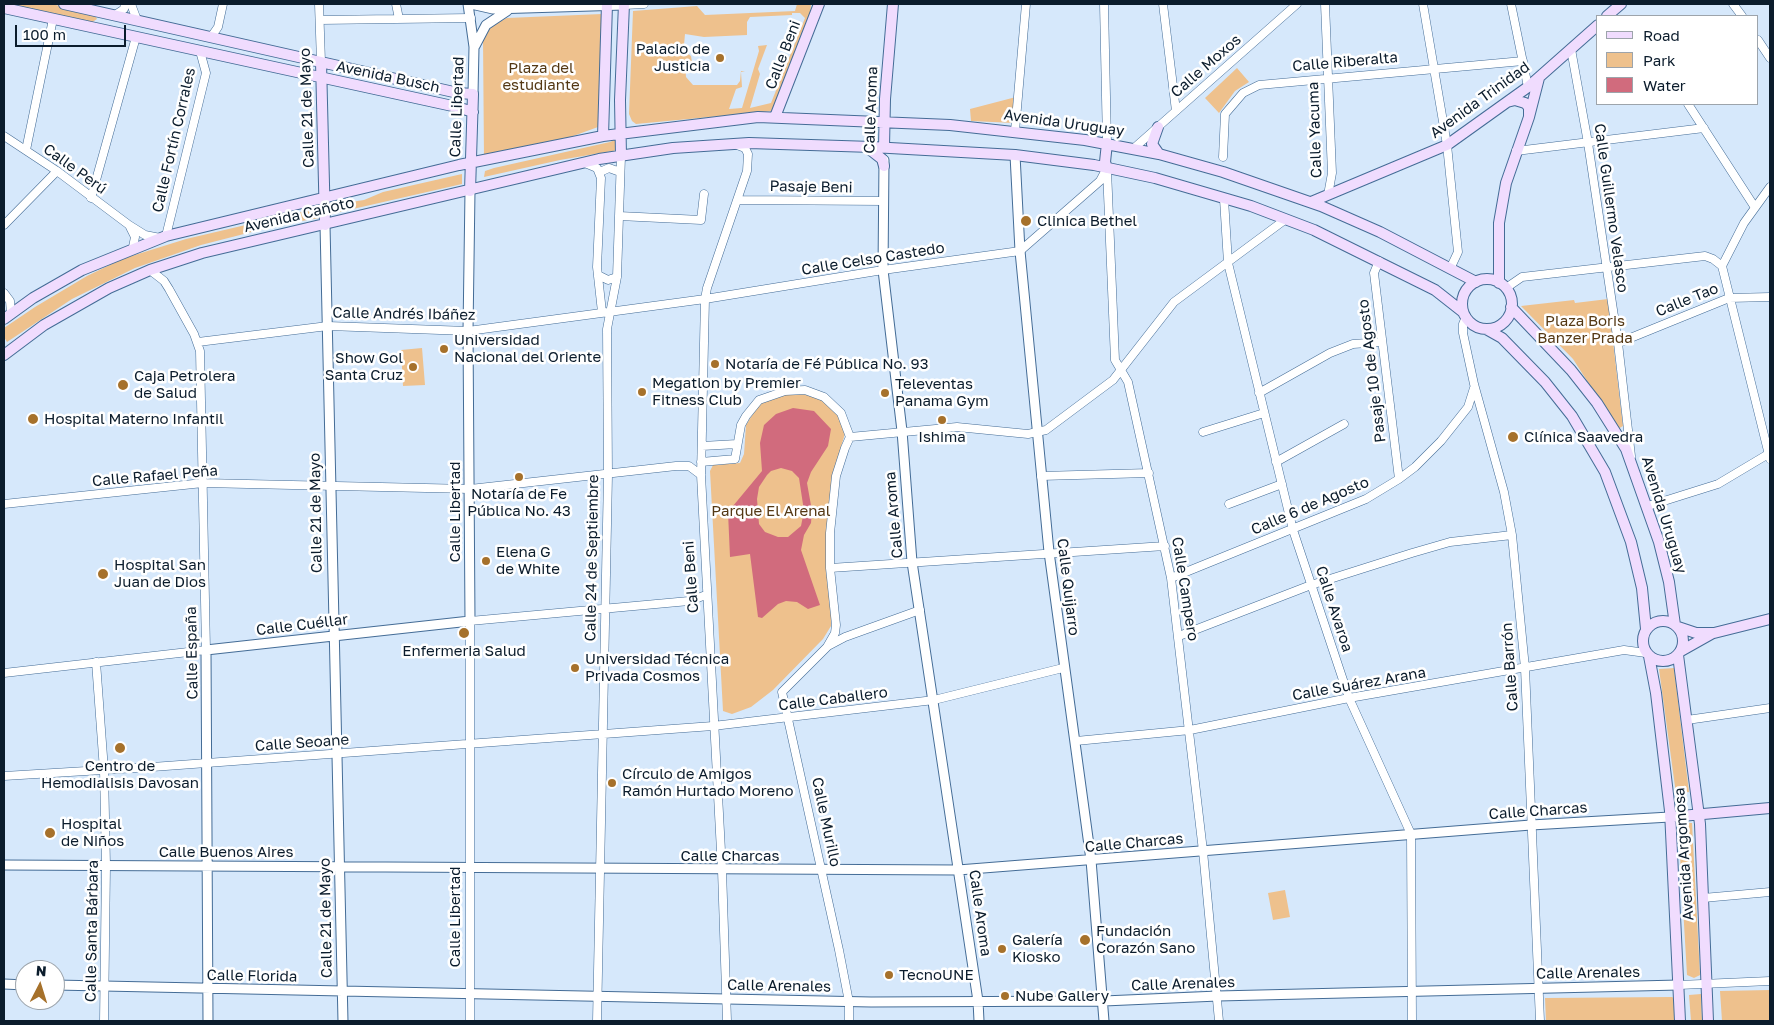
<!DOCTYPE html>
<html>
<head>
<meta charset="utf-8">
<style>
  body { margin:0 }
  #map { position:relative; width:1774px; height:1025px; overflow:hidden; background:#d6e8fb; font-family:"Golos Text",sans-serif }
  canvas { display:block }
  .frame { position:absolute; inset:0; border:5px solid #0b1c2c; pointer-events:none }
  .legend { position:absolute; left:1596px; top:15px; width:162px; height:90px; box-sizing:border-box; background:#fff; border:1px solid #9da4ab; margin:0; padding:6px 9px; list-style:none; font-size:15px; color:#0b1c2c }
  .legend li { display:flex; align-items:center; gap:10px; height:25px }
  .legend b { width:25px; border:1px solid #9da4ab }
  .north { position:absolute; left:15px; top:960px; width:50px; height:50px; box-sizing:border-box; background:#fff; border:1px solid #9da4ab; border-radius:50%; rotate:5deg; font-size:14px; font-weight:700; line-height:20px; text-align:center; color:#0b1c2c }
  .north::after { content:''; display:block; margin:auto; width:18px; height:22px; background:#a6712b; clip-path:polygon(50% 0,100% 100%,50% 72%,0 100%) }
  .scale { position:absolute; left:15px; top:25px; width:111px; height:22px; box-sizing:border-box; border:2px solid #0b1c2c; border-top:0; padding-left:6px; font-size:15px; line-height:18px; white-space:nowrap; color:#0b1c2c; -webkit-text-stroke:4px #fff; paint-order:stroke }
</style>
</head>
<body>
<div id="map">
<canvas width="1774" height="1025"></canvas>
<div class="frame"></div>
<ul class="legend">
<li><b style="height:6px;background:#f0dcfe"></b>Road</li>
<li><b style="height:14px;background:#eec18d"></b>Park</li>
<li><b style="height:14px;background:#d16b7d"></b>Water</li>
</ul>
<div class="north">N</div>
<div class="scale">100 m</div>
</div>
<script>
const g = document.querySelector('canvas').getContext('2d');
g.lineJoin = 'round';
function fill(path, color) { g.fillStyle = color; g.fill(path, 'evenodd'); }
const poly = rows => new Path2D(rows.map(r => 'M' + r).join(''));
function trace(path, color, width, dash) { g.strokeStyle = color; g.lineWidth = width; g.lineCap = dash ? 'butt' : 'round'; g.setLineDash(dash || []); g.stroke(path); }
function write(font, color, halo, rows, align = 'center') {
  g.font = font + ' "Golos Text",sans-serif'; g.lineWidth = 5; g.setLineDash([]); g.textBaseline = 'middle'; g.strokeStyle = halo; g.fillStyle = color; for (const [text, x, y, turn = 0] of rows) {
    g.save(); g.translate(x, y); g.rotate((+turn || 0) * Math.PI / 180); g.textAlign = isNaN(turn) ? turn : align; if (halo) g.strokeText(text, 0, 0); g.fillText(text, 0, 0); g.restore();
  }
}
const green = poly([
  [4,4,51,4,94,13,97,19,91,23],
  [797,4,811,4,810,18,773,111,636,124,632,121,629,114,633,11,697,6,705,15,795,11],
  [792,13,800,13,805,18,771,103,750,108,760,74,758,69,767,45,758,46,759,51,742,108,729,109,736,89,742,87,741,72,745,71,741,71,740,81,737,85,693,85,686,77,685,63,692,62,691,56,687,53,687,45,684,45,685,34,704,37,747,35,747,22,750,17,792,15],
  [602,14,598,127,565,139,484,158,483,39,491,26,507,18],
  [1237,68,1249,82,1235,91,1219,113,1205,98],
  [1016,97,1014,123,971,121,970,109],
  [619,138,618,150,560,160,484,177,485,171,494,168,610,142],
  [462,174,462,184,331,214,331,205,364,200,383,192],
  [318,208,319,218,279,225,201,245,135,268,72,299,7,342,4,337,4,328,35,307,87,276,122,259,186,239],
  [1608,299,1623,426,1618,429,1573,359,1521,306,1574,300,1575,303],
  [422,348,425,385,403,386,401,350],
  [793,393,806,393,818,397,830,405,838,415,846,430,833,475,827,530,826,562,831,597,831,626,823,639,773,690,751,707,732,714,723,711,710,471,713,465,740,463,744,454,746,425,759,404,769,399],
  [1674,668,1689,792,1676,794,1659,669],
  [1678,822,1692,823,1700,975,1694,978,1687,975],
  [1285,890,1290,917,1273,920,1268,893],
  [1770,990,1770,1021,1722,1021,1720,991],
  [1701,994,1702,1021,1691,1021,1689,995],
  [1672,997,1675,999,1676,1021,1546,1021,1545,998]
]);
const water = poly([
  [793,408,814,411,831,429,828,446,811,472,807,483,812,511,811,523,804,535,801,550,820,605,808,609,797,602,786,601,778,604,762,618,758,617,750,554,730,557,728,512,762,471,760,443,764,425,776,414],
  [781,468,792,471,799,478,804,511,801,526,788,537,778,537,765,532,759,524,757,499,759,487,767,475,771,471]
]);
const minor = poly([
  [131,4,137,20],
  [319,4,321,62],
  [396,4,399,19],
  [1104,4,1107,143],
  [1163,4,1176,111],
  [1325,4,1332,173,1328,195],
  [1423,4,1447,145,1458,252,1450,269],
  [1511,4,1528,87],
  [1733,4,1742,16],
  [624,5,644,4],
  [115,15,124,9,125,4],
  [320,20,471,18],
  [211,37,218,27,223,4],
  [1758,40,1770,58],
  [1571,49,1588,143,1618,343,1631,456],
  [1688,104,1754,206],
  [1015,131,1026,4],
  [4,136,57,171,129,225,145,235,160,238],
  [1133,149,1297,4],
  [26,150,53,19],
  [1516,151,1704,128],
  [1223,157,1225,114,1243,93,1259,85,1523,61],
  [585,163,597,168,601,178,597,267,602,312],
  [1107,170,1115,360,1128,382,1171,578,1203,851,1219,1021],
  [600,172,609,168,620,172],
  [91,198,136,37],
  [1224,199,1228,263,1293,530,1349,698,1411,834,1412,1021],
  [738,200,884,201],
  [619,216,701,220,704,194],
  [4,225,57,171],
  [130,227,135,237,133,247],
  [166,236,206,73,200,51],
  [1379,261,1374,273,1399,479],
  [1722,266,1770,459],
  [1722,266,1744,223,1770,187],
  [598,275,608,280,617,277],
  [1506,288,1522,277,1705,256,1713,259,1722,266],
  [4,293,10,301,11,314],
  [1466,317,1463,324,1463,333,1474,384,1504,492,1512,535,1525,668,1540,1021],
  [198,342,328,326,468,331,705,299,883,270,1020,251,1100,181,1107,168],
  [1618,343,1729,298,1770,297],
  [1259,393,1330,353,1353,344,1382,342],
  [1203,432,1264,413],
  [850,437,957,427,1028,434,1046,430,1113,380,1174,302,1286,219],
  [702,446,737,444],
  [701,462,735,459,741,425,746,416,759,400,785,391,805,390,824,397,841,413,850,437],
  [1276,462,1344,424],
  [1041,476,1149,473],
  [4,504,203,483,470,489,676,466,689,466,701,475],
  [1229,504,1282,484],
  [1648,506,1718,484,1770,453],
  [830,568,1165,546],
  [1171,578,1366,499,1399,479,1415,467,1441,441,1468,407,1474,388],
  [1179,636,1311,585,1412,553,1450,542,1512,535],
  [828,646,845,637,920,610],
  [96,662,104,770,106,866,104,1021],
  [4,673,206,650,200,351,194,334,169,289,164,281,150,270],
  [1687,720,1770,708],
  [1076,741,1190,730,1349,698,1624,650,1646,653],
  [4,776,152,767,713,726,934,700,1063,668],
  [1703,898,1770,892],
  [1679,985,1770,981],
  [470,1021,470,621,689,601,706,595],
  [597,1021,608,475,607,329,617,277,621,156],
  [727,1021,722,870,701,475,705,299,707,288,747,171,748,154,745,148,737,145],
  [849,1021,849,1002,839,950,782,692,827,647,835,633,836,625,830,568,830,533,836,476,845,448,850,437]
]);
const tertiary = poly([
  [468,4,474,47,473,94],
  [471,4,493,9,624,5],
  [475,46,486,25,507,11],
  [1015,155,1020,251,1049,552,1091,860,1104,1021],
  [884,160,883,270,902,431,912,562,978,1001,979,1021],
  [325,225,343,1021],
  [4,865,958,870,1531,825,1670,817],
  [4,984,25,985],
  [55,985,871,1002,1104,1001,1218,996,1679,985],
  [208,1021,206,650,470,621,468,331,470,191]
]);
const secondary = poly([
  [64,4,458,93,473,94,470,191],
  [4,8,457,107,473,112],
  [1607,16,1621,4],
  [321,62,325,225],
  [1507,102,1515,100,1525,103,1529,107,1529,116],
  [775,117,819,4],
  [1158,127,1152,144,1159,154],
  [603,136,607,4],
  [884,147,885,99,893,4],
  [868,148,882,159,884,166],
  [621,156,620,100,624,4],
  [1107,168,1105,162,1107,143],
  [1311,202,1447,145,1528,87,1598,25],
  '1462 304a25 25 0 1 1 50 0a25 25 0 1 1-50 0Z',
  [1499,283,1499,223,1506,183,1529,117,1539,78],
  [1511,307,1571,370,1597,403,1626,449,1659,542,1669,582,1675,625],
  [4,319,33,298,82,270,166,236,459,165,603,136,758,117,950,125,1085,140,1159,154,1223,172,1321,206,1380,232,1476,282],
  [1486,329,1502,338,1545,382,1572,416,1605,472,1631,542,1642,588,1646,629],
  [4,355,44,325,109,288,150,270,202,253,599,159,673,148,749,143,872,147,1015,155,1094,165,1155,178,1251,206,1314,230,1435,290,1463,312],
  '1643 641a20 20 0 1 1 40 0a20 20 0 1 1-40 0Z',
  [1678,627,1696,633,1714,633,1770,619],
  [1681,651,1713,633],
  [1678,655,1700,824,1708,1021],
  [1649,656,1656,693,1670,811,1680,1021],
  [1670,817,1770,808]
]);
const markers = [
  [720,58,5,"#a6712b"],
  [1026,221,6,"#a6712b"],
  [444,349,5,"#a6712b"],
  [715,364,5,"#a6712b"],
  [413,367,5,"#a6712b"],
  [123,385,6,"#a6712b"],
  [642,392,5,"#a6712b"],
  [885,393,5,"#a6712b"],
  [33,419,6,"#a6712b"],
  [942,420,5,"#a6712b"],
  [1513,437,6,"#a6712b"],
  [519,477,5,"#a6712b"],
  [486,561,5,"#a6712b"],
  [103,574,6,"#a6712b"],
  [464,633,6,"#a6712b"],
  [575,668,5,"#a6712b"],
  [120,748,6,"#a6712b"],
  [612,783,5,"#a6712b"],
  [50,833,6,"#a6712b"],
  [1085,940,6,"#a6712b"],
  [1002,949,5,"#a6712b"],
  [889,975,5,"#a6712b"],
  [1005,996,5,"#a6712b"]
];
const poiNames = [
  ["Palacio de",710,49,"right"],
  ["Justicia",710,66,"right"],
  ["Clinica Bethel",1037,221],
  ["Universidad",454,340],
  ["Nacional del Oriente",454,357],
  ["Show Gol",403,358,"right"],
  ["Santa Cruz",403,375,"right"],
  ["Notaría de Fé Pública No. 93",725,364],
  ["Caja Petrolera",134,376],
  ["de Salud",134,393],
  ["Megatlon by Premier",652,383],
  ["Fitness Club",652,400],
  ["Televentas",895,384],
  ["Panama Gym",895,401],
  ["Hospital Materno Infantil",44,419],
  ["Ishima",942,437,"center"],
  ["Clínica Saavedra",1524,437],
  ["Notaría de Fe",519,494,"center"],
  ["Pública No. 43",519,511,"center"],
  ["Elena G",496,552],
  ["de White",496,569],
  ["Hospital San",114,565],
  ["Juan de Dios",114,582],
  ["Enfermeria Salud",464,651,"center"],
  ["Universidad Técnica",585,659],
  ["Privada Cosmos",585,676],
  ["Centro de",120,766,"center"],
  ["Hemodialisis Davosan",120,783,"center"],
  ["Círculo de Amigos",622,774],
  ["Ramón Hurtado Moreno",622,791],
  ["Hospital",61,824],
  ["de Niños",61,841],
  ["Fundación",1096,931],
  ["Corazón Sano",1096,948],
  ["Galería",1012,940],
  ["Kiosko",1012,957],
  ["TecnoUNE",899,975],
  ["Nube Gallery",1015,996]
];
const streetNames = [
  ["Calle Beni",783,55,-69],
  ["Calle Riberalta",1345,62,-5],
  ["Calle Moxos",1206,66,-41],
  ["Avenida Busch",388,77,12],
  ["Avenida Trinidad",1480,100,-36],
  ["Calle Libertad",457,107,-88],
  ["Calle 21 de Mayo",307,108,-92],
  ["Calle Aroma",871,110,-88],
  ["Avenida Uruguay",1064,123,8],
  ["Calle Yacuma",1315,130,-92],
  ["Calle Fortín Corrales",174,140,-77],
  ["Calle Perú",75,169,36],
  ["Pasaje Beni",811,187,1],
  ["Calle Guillermo Velasco",1611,208,82],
  ["Avenida Cañoto",299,215,-13],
  ["Calle Celso Castedo",873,259,-9],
  ["Calle Tao",1687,300,-22],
  ["Calle Andrés Ibáñez",404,314,1],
  ["Pasaje 10 de Agosto",1372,371,-97],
  ["Calle Rafael Peña",155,476,-5],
  ["Calle 6 de Agosto",1310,506,-23],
  ["Calle Libertad",455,512,-90],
  ["Calle 21 de Mayo",316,513,-91],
  ["Calle Aroma",894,515,-95],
  ["Avenida Uruguay",1664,515,73],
  ["Calle 24 de Septiembre",592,558,-89],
  ["Calle Beni",691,577,-94],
  ["Calle Quijarro",1068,587,83],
  ["Calle Campero",1185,589,81],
  ["Calle Avaroa",1334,609,72],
  ["Calle Cuéllar",302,625,-7],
  ["Calle España",192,653,-91],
  ["Calle Barrón",1510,667,-94],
  ["Calle Suárez Arana",1359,684,-10],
  ["Calle Caballero",833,699,-7],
  ["Calle Seoane",302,743,-4],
  ["Calle Charcas",1538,811,-4],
  ["Calle Murillo",826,822,78],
  ["Calle Charcas",1134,843,-5],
  ["Calle Buenos Aires",226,852],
  ["Avenida Argomosa",1684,854,-94],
  ["Calle Charcas",730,856],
  ["Calle Aroma",980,913,82],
  ["Calle Libertad",455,917,-90],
  ["Calle 21 de Mayo",326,918,-91],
  ["Calle Santa Bárbara",92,931,-89],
  ["Calle Arenales",1588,973,-1],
  ["Calle Florida",252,976,1],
  ["Calle Arenales",1183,984,-2],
  ["Calle Arenales",779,986,1]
];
const parkNames = [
  ["Plaza del",541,68],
  ["estudiante",541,85],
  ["Plaza Boris",1585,321],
  ["Banzer Prada",1585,338],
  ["Parque El Arenal",771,511]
];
fill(green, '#eec18d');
fill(water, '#d16b7d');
trace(minor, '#446c96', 9);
trace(tertiary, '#446c96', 11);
trace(secondary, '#446c96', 12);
trace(minor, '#fff', 8);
trace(tertiary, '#fff', 9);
trace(secondary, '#f0dcfe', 10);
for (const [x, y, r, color] of markers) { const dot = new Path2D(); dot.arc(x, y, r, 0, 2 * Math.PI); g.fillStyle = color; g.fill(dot); trace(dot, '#fff', 2); }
write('15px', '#0b1c2c', '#fff', poiNames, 'left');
write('15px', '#0b1c2c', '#fff', streetNames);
write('15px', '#543814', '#fff', parkNames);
</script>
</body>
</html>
